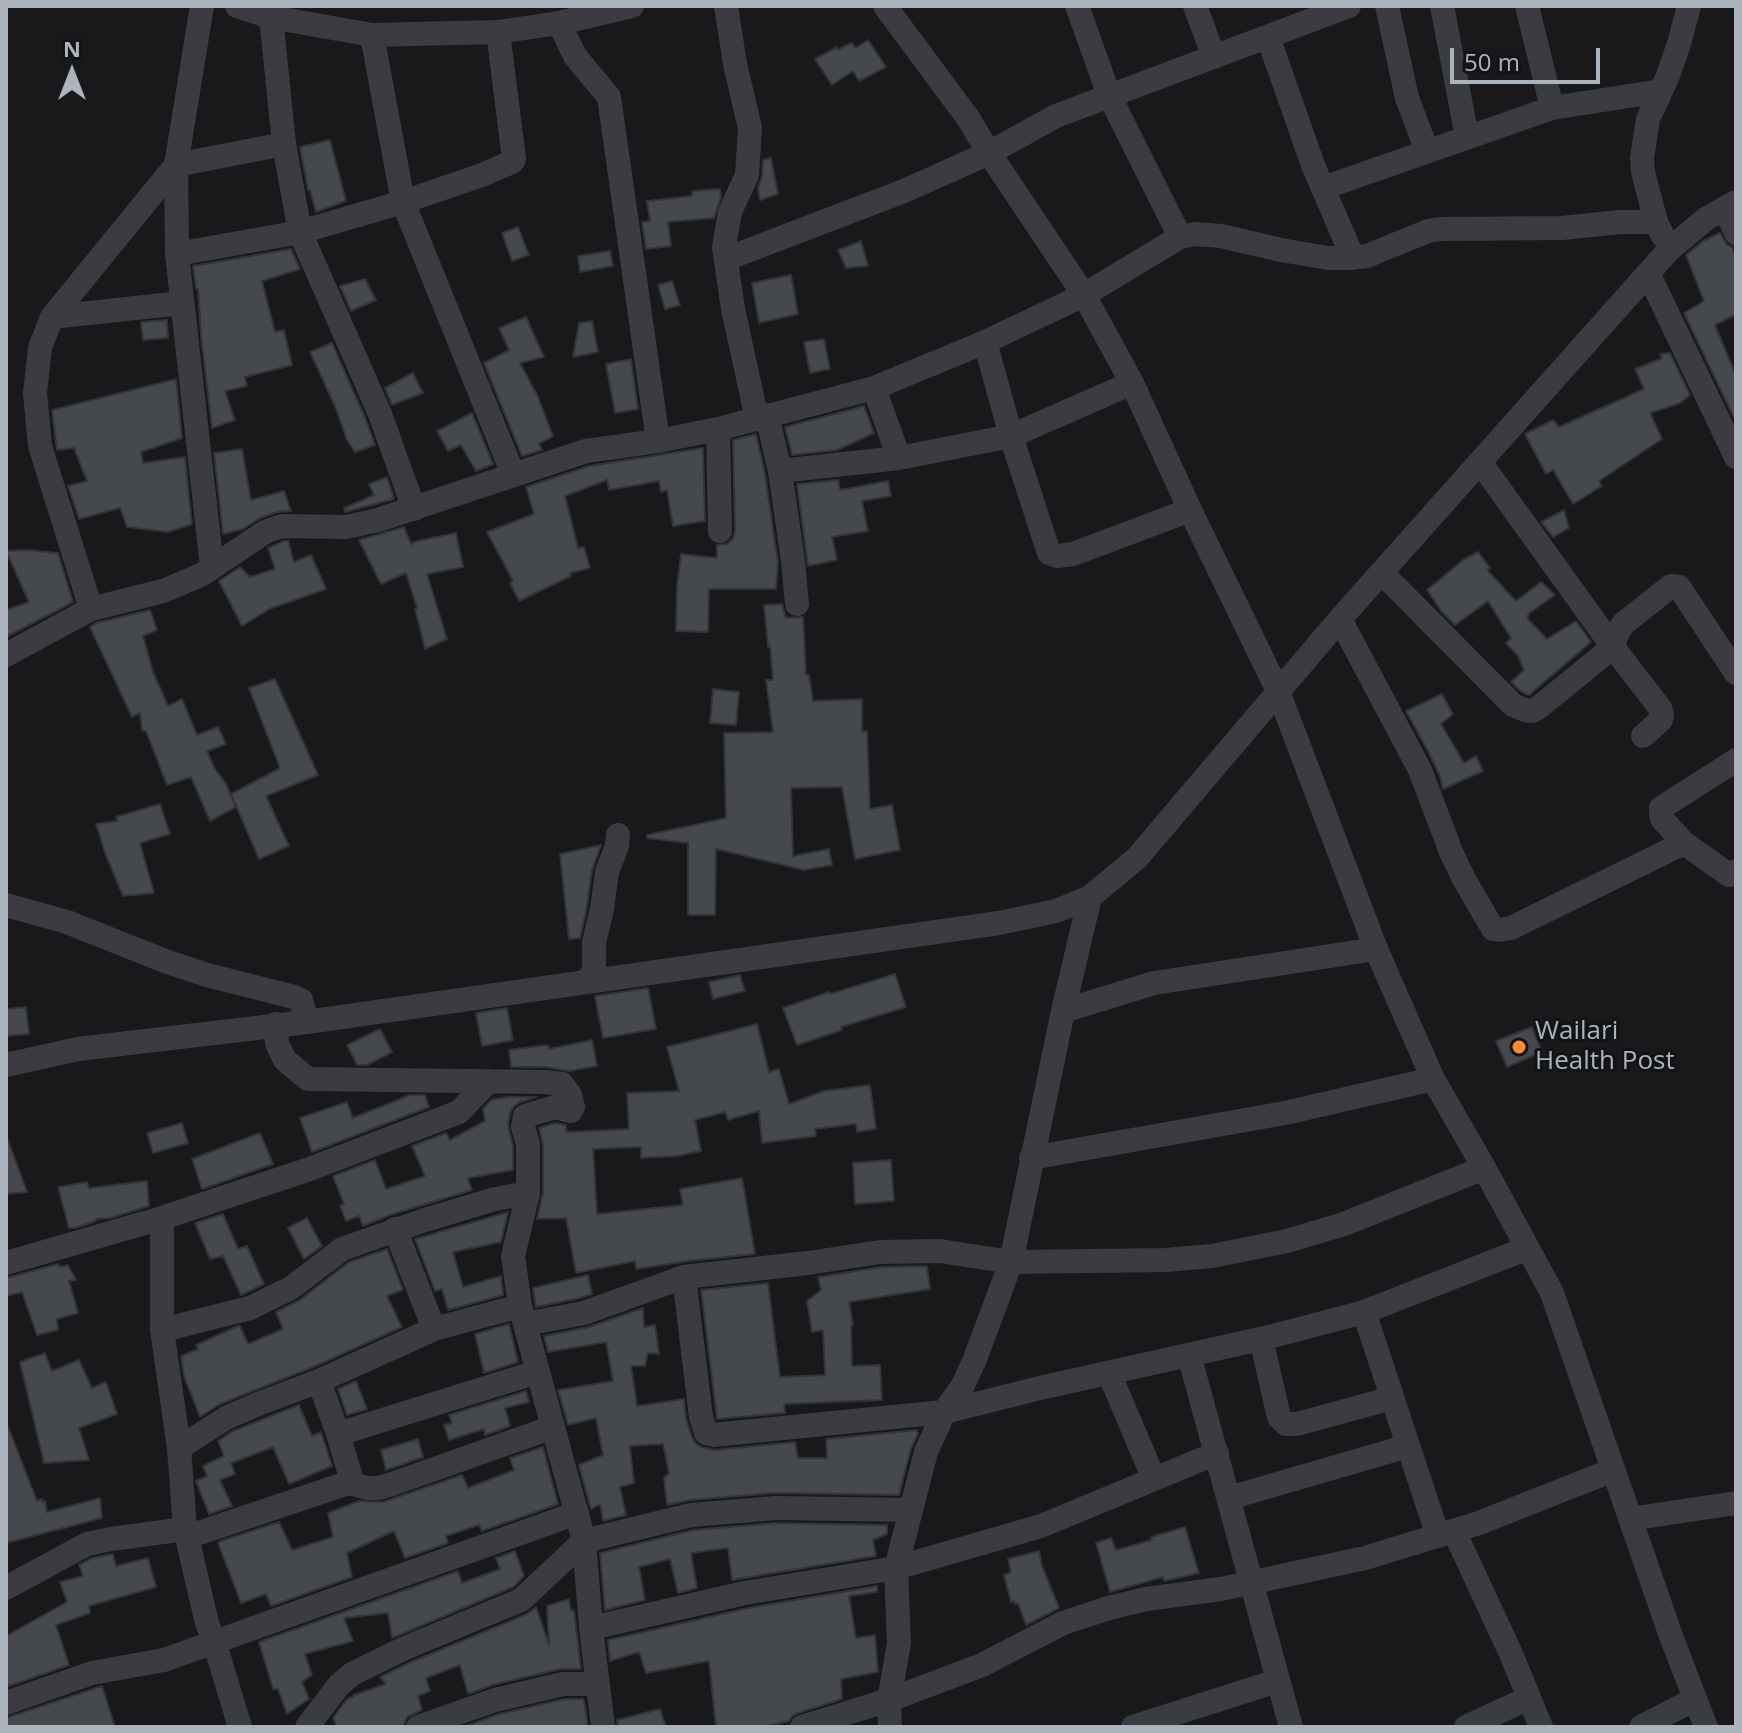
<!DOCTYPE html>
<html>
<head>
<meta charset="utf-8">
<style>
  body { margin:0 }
  #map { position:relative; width:1742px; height:1733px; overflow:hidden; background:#19191b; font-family:"Open Sans",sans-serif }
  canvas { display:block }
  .frame { position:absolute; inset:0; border:8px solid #abb4bc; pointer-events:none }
  .north { position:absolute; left:32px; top:32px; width:80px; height:80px; -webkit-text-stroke:6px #141417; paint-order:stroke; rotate:0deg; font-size:22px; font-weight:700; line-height:32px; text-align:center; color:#abb4bc }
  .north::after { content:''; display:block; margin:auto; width:28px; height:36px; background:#abb4bc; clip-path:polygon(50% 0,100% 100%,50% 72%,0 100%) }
  .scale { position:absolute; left:1450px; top:48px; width:150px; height:36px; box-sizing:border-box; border:4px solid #abb4bc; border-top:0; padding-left:10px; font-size:24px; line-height:28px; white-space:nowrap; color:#abb4bc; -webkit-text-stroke:6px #141417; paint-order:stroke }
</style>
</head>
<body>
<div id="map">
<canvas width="1742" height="1733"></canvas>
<div class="frame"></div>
<div class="north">N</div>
<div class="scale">50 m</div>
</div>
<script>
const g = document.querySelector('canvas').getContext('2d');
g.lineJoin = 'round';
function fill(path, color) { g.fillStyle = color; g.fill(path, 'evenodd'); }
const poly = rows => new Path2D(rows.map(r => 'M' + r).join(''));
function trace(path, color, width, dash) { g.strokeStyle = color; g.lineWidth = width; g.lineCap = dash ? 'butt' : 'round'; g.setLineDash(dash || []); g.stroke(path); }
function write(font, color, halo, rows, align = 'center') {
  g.font = font + ' "Open Sans",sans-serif'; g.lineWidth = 6; g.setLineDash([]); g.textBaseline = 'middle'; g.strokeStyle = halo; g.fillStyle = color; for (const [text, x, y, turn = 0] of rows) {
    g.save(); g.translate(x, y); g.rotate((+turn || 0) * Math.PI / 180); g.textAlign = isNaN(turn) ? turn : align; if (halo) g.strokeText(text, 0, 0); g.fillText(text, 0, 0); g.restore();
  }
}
const building = poly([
  [868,40,886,67,859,81,853,71,832,85,815,59,837,47,838,50,851,43,856,48,868,40],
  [330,140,346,201,316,212,310,190,308,190,300,147,330,140],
  [771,158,778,194,760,200,758,188,762,176,763,160,771,158],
  [720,189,721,197,714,218,668,222,671,246,646,249,642,222,650,221,647,201,692,196,692,191,720,189],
  [518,227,529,255,512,261,502,233,518,227],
  [1720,233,1727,245,1732,247,1736,258,1736,314,1715,325,1736,376,1736,422,1684,313,1704,301,1686,255,1703,241,1720,233],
  [861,241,868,266,846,268,838,250,861,241],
  [291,249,300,269,262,281,275,332,284,330,292,365,245,377,247,386,225,391,235,420,212,428,201,336,198,289,196,289,193,266,291,249],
  [610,251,613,266,580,272,578,256,610,251],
  [791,275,798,314,759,323,752,283,791,275],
  [365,279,376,300,351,311,340,286,365,279],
  [672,281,680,305,665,309,658,285,672,281],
  [526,317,544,357,520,363,538,397,553,436,539,444,542,450,522,456,484,363,509,350,499,328,526,317],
  [167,320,168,338,143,340,141,322,167,320],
  [592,321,598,352,573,357,579,323,592,321],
  [824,339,830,369,810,373,804,342,824,339],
  [332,343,366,420,375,445,355,452,347,440,335,406,310,352,332,343],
  [1670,353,1690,395,1680,403,1650,413,1662,439,1599,481,1602,486,1573,504,1553,470,1546,474,1525,434,1553,420,1559,427,1644,389,1635,369,1662,358,1660,354,1670,353],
  [631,359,638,409,615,413,606,364,631,359],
  [413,373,423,393,392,405,385,388,413,373],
  [176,379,182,438,141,452,143,463,185,457,192,524,168,532,127,527,120,508,79,519,68,486,87,481,74,448,57,450,52,410,176,379],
  [864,406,874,433,837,450,792,455,785,427,864,406],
  [472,413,493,464,476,471,461,445,448,451,437,431,472,413],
  [756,434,765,474,778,563,776,589,709,589,708,632,676,631,677,586,681,554,717,558,717,545,727,544,733,539,735,531,733,440,756,434],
  [703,448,705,521,673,526,667,490,661,492,659,481,609,490,607,480,565,496,578,548,584,547,590,568,570,573,571,576,519,601,510,583,513,581,487,532,534,514,526,487,589,466,703,448],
  [242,449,251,500,284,491,291,511,277,512,260,518,243,529,223,534,214,453,242,449],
  [387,477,394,499,345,512,344,508,374,495,369,484,387,477],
  [838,480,840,490,888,481,891,496,862,501,868,531,832,537,837,560,808,566,797,484,838,480],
  [1564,510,1569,528,1553,537,1541,522,1564,510],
  [404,527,411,544,417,541,456,533,463,567,427,574,447,639,425,649,415,609,417,608,406,573,381,584,359,540,404,527],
  [284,541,288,541,294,562,311,555,326,589,269,609,242,626,219,581,240,567,250,577,275,569,268,548,284,541],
  [26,550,58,553,73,602,6,637,6,610,29,602,6,551,26,550],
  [1478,552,1490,568,1487,570,1516,601,1541,582,1555,595,1528,614,1529,616,1527,618,1547,639,1576,621,1591,642,1529,695,1522,692,1511,682,1524,670,1518,656,1506,643,1511,638,1488,601,1455,625,1442,612,1427,590,1463,560,1478,552],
  [782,604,786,618,803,617,806,675,809,675,813,701,862,699,862,732,867,731,870,809,892,805,900,850,855,859,842,787,791,788,793,856,829,849,832,865,804,870,716,849,715,915,688,915,688,843,647,838,647,835,726,818,724,733,773,732,766,680,773,680,770,646,768,647,764,605,782,604],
  [150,610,157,630,143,636,153,672,168,706,182,699,197,735,218,727,226,744,207,751,215,769,226,784,236,807,210,821,191,777,167,785,146,731,142,731,140,713,132,717,90,627,96,623,150,610],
  [275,679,318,775,266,796,289,846,259,859,231,794,280,768,249,688,275,679],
  [713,689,739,692,736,725,710,723,713,689],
  [1442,694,1453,714,1441,724,1464,763,1476,756,1483,771,1443,789,1440,776,1428,751,1406,711,1442,694],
  [160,804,170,834,140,843,154,893,123,896,105,853,96,824,118,821,116,817,160,804],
  [601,845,592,870,587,906,580,938,569,939,560,854,601,845],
  [895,974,906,1007,841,1027,842,1030,797,1045,783,1008,829,992,830,994,895,974],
  [740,975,745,991,713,999,709,982,740,975],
  [648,988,656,1029,603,1038,595,996,648,988],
  [26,1007,29,1034,6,1036,6,1009,26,1007],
  [507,1008,513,1040,482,1046,476,1013,507,1008],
  [757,1024,769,1072,779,1069,789,1104,824,1091,870,1085,876,1129,857,1132,856,1124,815,1129,816,1136,762,1143,759,1111,728,1120,725,1112,695,1120,701,1151,677,1156,641,1158,641,1147,593,1149,597,1214,683,1205,680,1189,742,1178,755,1254,688,1261,636,1269,635,1261,576,1273,566,1218,537,1219,543,1193,543,1144,539,1128,555,1123,566,1125,566,1132,629,1129,627,1093,679,1091,667,1047,757,1024],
  [1532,1027,1542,1052,1507,1067,1496,1041,1532,1027],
  [380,1029,392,1052,367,1065,357,1065,347,1045,380,1029],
  [592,1040,597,1066,569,1071,546,1067,511,1067,509,1050,548,1045,549,1049,592,1040],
  [410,1095,425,1095,429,1107,312,1152,300,1118,347,1102,353,1118,410,1095],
  [508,1097,537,1097,520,1102,513,1107,510,1113,508,1125,513,1146,513,1170,468,1178,472,1190,390,1215,363,1226,359,1216,346,1221,340,1206,344,1204,333,1176,375,1160,386,1189,425,1176,412,1146,446,1133,450,1140,485,1121,483,1109,491,1100,508,1097],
  [182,1123,188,1143,153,1153,147,1133,182,1123],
  [260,1133,273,1164,202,1189,192,1159,260,1133],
  [6,1140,8,1140,27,1192,6,1194,6,1140],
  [891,1160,894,1201,855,1204,853,1163,891,1160],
  [147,1181,149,1206,110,1218,96,1219,96,1221,75,1228,69,1228,58,1187,87,1182,89,1188,147,1181],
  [508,1212,501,1242,453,1252,463,1287,501,1276,503,1295,448,1310,442,1289,435,1291,415,1239,508,1212],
  [223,1214,238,1249,247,1246,264,1284,241,1295,223,1256,210,1259,195,1223,223,1214],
  [307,1218,322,1246,304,1259,288,1228,307,1218],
  [387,1249,403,1290,387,1296,402,1327,313,1367,220,1404,200,1417,184,1376,181,1356,198,1349,196,1345,238,1326,240,1326,248,1344,283,1329,276,1312,300,1300,349,1262,387,1249],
  [58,1264,60,1267,68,1265,76,1280,69,1281,78,1313,57,1319,58,1330,37,1335,22,1292,6,1296,6,1278,58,1264],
  [927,1266,930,1289,849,1302,853,1325,851,1325,852,1366,880,1365,882,1400,784,1404,785,1413,717,1419,701,1290,768,1283,780,1377,825,1375,823,1330,812,1332,807,1301,821,1290,818,1277,881,1267,927,1266],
  [588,1275,592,1294,580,1298,536,1307,533,1288,588,1275],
  [643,1308,644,1327,655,1325,659,1354,648,1353,645,1366,631,1366,637,1406,684,1399,686,1419,692,1437,695,1443,701,1447,714,1450,795,1442,798,1458,827,1458,826,1439,917,1430,918,1434,911,1448,899,1495,775,1493,690,1500,667,1505,664,1478,669,1473,663,1444,630,1446,634,1483,620,1487,626,1515,603,1521,600,1504,591,1509,590,1506,579,1465,603,1455,596,1418,568,1425,558,1390,613,1381,606,1342,548,1352,544,1336,589,1327,643,1308],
  [509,1324,518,1362,484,1373,475,1334,509,1324],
  [45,1353,52,1371,79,1360,92,1388,106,1382,117,1414,79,1428,89,1460,44,1463,20,1362,45,1353],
  [356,1381,367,1409,347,1415,338,1389,356,1381],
  [526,1391,529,1402,505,1408,510,1426,485,1435,484,1429,449,1440,444,1425,452,1423,449,1415,526,1391],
  [299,1405,312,1436,321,1432,332,1466,289,1484,273,1447,231,1463,235,1474,220,1480,232,1506,209,1514,196,1481,207,1476,203,1466,224,1456,218,1441,233,1431,299,1405],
  [7,1424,37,1501,42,1499,42,1502,45,1501,47,1512,100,1498,102,1518,6,1543,7,1424],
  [418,1439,423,1457,386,1470,381,1450,418,1439],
  [543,1447,558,1504,482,1531,479,1525,446,1536,448,1543,405,1558,394,1531,347,1553,352,1577,271,1606,266,1594,241,1603,218,1543,221,1541,279,1522,292,1550,333,1537,328,1513,359,1501,383,1502,462,1475,468,1488,514,1470,510,1458,543,1447],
  [776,1523,887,1525,887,1534,873,1540,876,1556,732,1580,728,1548,691,1553,697,1588,678,1593,670,1559,639,1567,645,1600,605,1610,600,1553,693,1530,776,1523],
  [1185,1527,1199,1573,1164,1581,1163,1577,1110,1592,1096,1543,1111,1538,1116,1550,1152,1540,1151,1537,1185,1527],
  [515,1551,524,1576,513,1587,392,1638,388,1613,344,1618,353,1641,305,1654,312,1675,302,1682,309,1699,287,1714,278,1689,273,1689,259,1642,458,1571,462,1583,500,1569,496,1558,515,1551],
  [1039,1551,1042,1566,1059,1608,1026,1625,1018,1603,1015,1604,1014,1601,1011,1602,1004,1575,1011,1572,1008,1559,1039,1551],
  [113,1554,116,1566,148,1558,156,1587,89,1606,90,1613,56,1625,69,1665,6,1687,6,1636,67,1602,60,1582,83,1576,79,1565,92,1558,113,1554],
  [877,1586,877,1592,849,1596,856,1638,875,1635,878,1672,841,1679,842,1699,798,1713,792,1716,789,1721,763,1727,716,1727,709,1661,646,1673,639,1652,610,1661,608,1640,748,1608,877,1586],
  [569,1599,571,1611,574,1610,581,1669,560,1669,492,1685,468,1694,460,1665,426,1678,430,1691,418,1696,422,1710,407,1717,403,1727,337,1727,333,1718,347,1699,354,1696,354,1695,386,1684,380,1677,411,1662,527,1614,536,1607,549,1645,547,1606,569,1599],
  [102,1686,115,1727,6,1727,6,1718,102,1686],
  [565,1699,583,1699,585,1706,588,1727,463,1727,499,1714,565,1699],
  [660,1709,666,1727,618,1727,617,1720,660,1709]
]);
const street = poly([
  [202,6,176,165,177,254,212,567],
  [237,6,271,17,372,35,498,32,559,23,632,6],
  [726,6,735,64,750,128,747,175,730,212,724,247,733,309,757,419],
  [885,6,968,118,989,153,1084,295,1132,383,1190,510,1278,691,1376,949,1433,1079,1482,1164,1552,1293,1672,1639,1706,1727],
  [1077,6,1109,95,1180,237],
  [1195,6,1214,57],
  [1387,6,1407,98,1427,151],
  [1442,6,1467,137],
  [1527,6,1552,108],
  [271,17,284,144,300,232,380,414,414,509],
  [559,23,575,56,609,97,658,441],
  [372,35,403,202,513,474],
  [1268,37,1313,165,1353,258],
  [1323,188,1552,108,1661,91],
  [1725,208,1736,233],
  [1663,236,1656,222,1643,172,1642,158,1648,119,1667,78,1679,44,1689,6],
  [177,254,300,232,403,202,482,175,512,162,514,159,498,32],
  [726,259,904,191,989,153,1056,116,1349,6],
  [1648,273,1736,457],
  [52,317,182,303],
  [985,342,1011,436,1049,553,1057,556,1073,554,1190,510],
  [874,388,899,458],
  [767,415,780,471,793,561,797,604],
  [718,429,720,531],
  [1480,462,1613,647,1660,708,1662,715,1661,720,1643,736],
  [780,471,899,458,1011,436,1132,383],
  [1382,573,1513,705,1525,710,1532,711,1538,708,1613,647,1617,634,1623,624,1671,586,1679,587,1736,673],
  [91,609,40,446,35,393,40,348,52,317,176,165,284,144],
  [1340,619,1420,770,1451,852,1464,879,1493,929,1499,930,1511,928,1684,843],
  [6,655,91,609,163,591,201,575,265,532,282,526,346,527,378,520,586,451,658,441,718,429,874,388,985,342,1084,295,1180,237,1195,234,1221,236,1281,250,1328,258,1348,258,1367,256,1428,231,1440,229,1562,228,1620,222,1656,222],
  [1736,760,1661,808,1661,814,1662,819,1684,843,1729,875,1736,871],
  [6,905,67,922,165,961,207,975,294,997,301,1000,307,1022],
  [586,982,594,971,594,943,602,909,607,872,617,846,618,835],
  [1063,1011,1154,983,1376,949],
  [276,1024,277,1044,285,1060,308,1079,546,1082,562,1084,570,1095,573,1107,571,1111,555,1107,525,1116,523,1127,528,1144,528,1193,513,1256,520,1306,584,1541,591,1628,603,1727],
  [6,1065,78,1049,307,1022,999,923,1056,911,1090,897,1137,858,1340,619,1659,261,1670,249,1707,218,1736,202],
  [1031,1158,1285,1113,1433,1079],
  [162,1218,162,1330,179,1448,185,1529,207,1623,214,1641,240,1727],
  [395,1229,434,1329],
  [6,1263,162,1218,307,1170,459,1112,489,1081],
  [684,1277,701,1417,706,1433,713,1435,944,1412,1040,1388,1269,1337,1364,1312,1528,1248],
  [1364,1312,1438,1536],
  [525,1324,584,1313,684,1277,808,1263,880,1252,940,1251,1011,1262,1166,1260,1212,1256,1287,1241,1344,1224,1484,1168],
  [162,1330,250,1308,291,1288,342,1249,425,1220,495,1199,528,1193],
  [1261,1339,1279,1417,1286,1424,1297,1424,1392,1398],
  [1189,1355,1291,1727],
  [1109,1373,1154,1479],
  [319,1381,338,1434,353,1484],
  [338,1434,537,1372],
  [179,1448,226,1418,258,1404,319,1381,434,1329,520,1306],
  [1229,1498,1408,1446],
  [1630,1519,1736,1503],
  [1454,1531,1511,1654,1541,1727],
  [187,1537,345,1484,353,1484,367,1488,379,1488,392,1484,553,1427],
  [6,1588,87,1544,111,1539,185,1529],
  [591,1628,745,1593,896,1568,1041,1526,1217,1453],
  [6,1703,92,1673,164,1660,577,1513],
  [307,1727,339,1685,352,1674,405,1648,521,1600,584,1541,691,1515,776,1508,911,1510],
  [418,1727,495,1700,563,1684,598,1684],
  [802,1727,889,1700,982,1665,1063,1623,1109,1608,1146,1599,1221,1589,1365,1558,1479,1523,1613,1470],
  [890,1727,889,1700,899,1643,896,1568,926,1452,944,1412,962,1387,975,1359,1011,1262,1063,1011,1090,897],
  [1133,1727,1277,1681],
  [1466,1727,1529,1698],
  [1641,1727,1695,1699]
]);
const markers = [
  [1519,1047,8,"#fe8c2e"]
];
const poiNames = [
  ["Wailari",1535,1032],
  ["Health Post",1535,1062]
];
fill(building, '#45484c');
trace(building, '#333438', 2);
trace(street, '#3a3c41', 24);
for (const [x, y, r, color] of markers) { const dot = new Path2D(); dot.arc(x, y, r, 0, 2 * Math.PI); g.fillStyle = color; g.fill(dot); trace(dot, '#141417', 3); }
write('26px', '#abb4bc', '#141417', poiNames, 'left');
</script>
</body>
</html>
